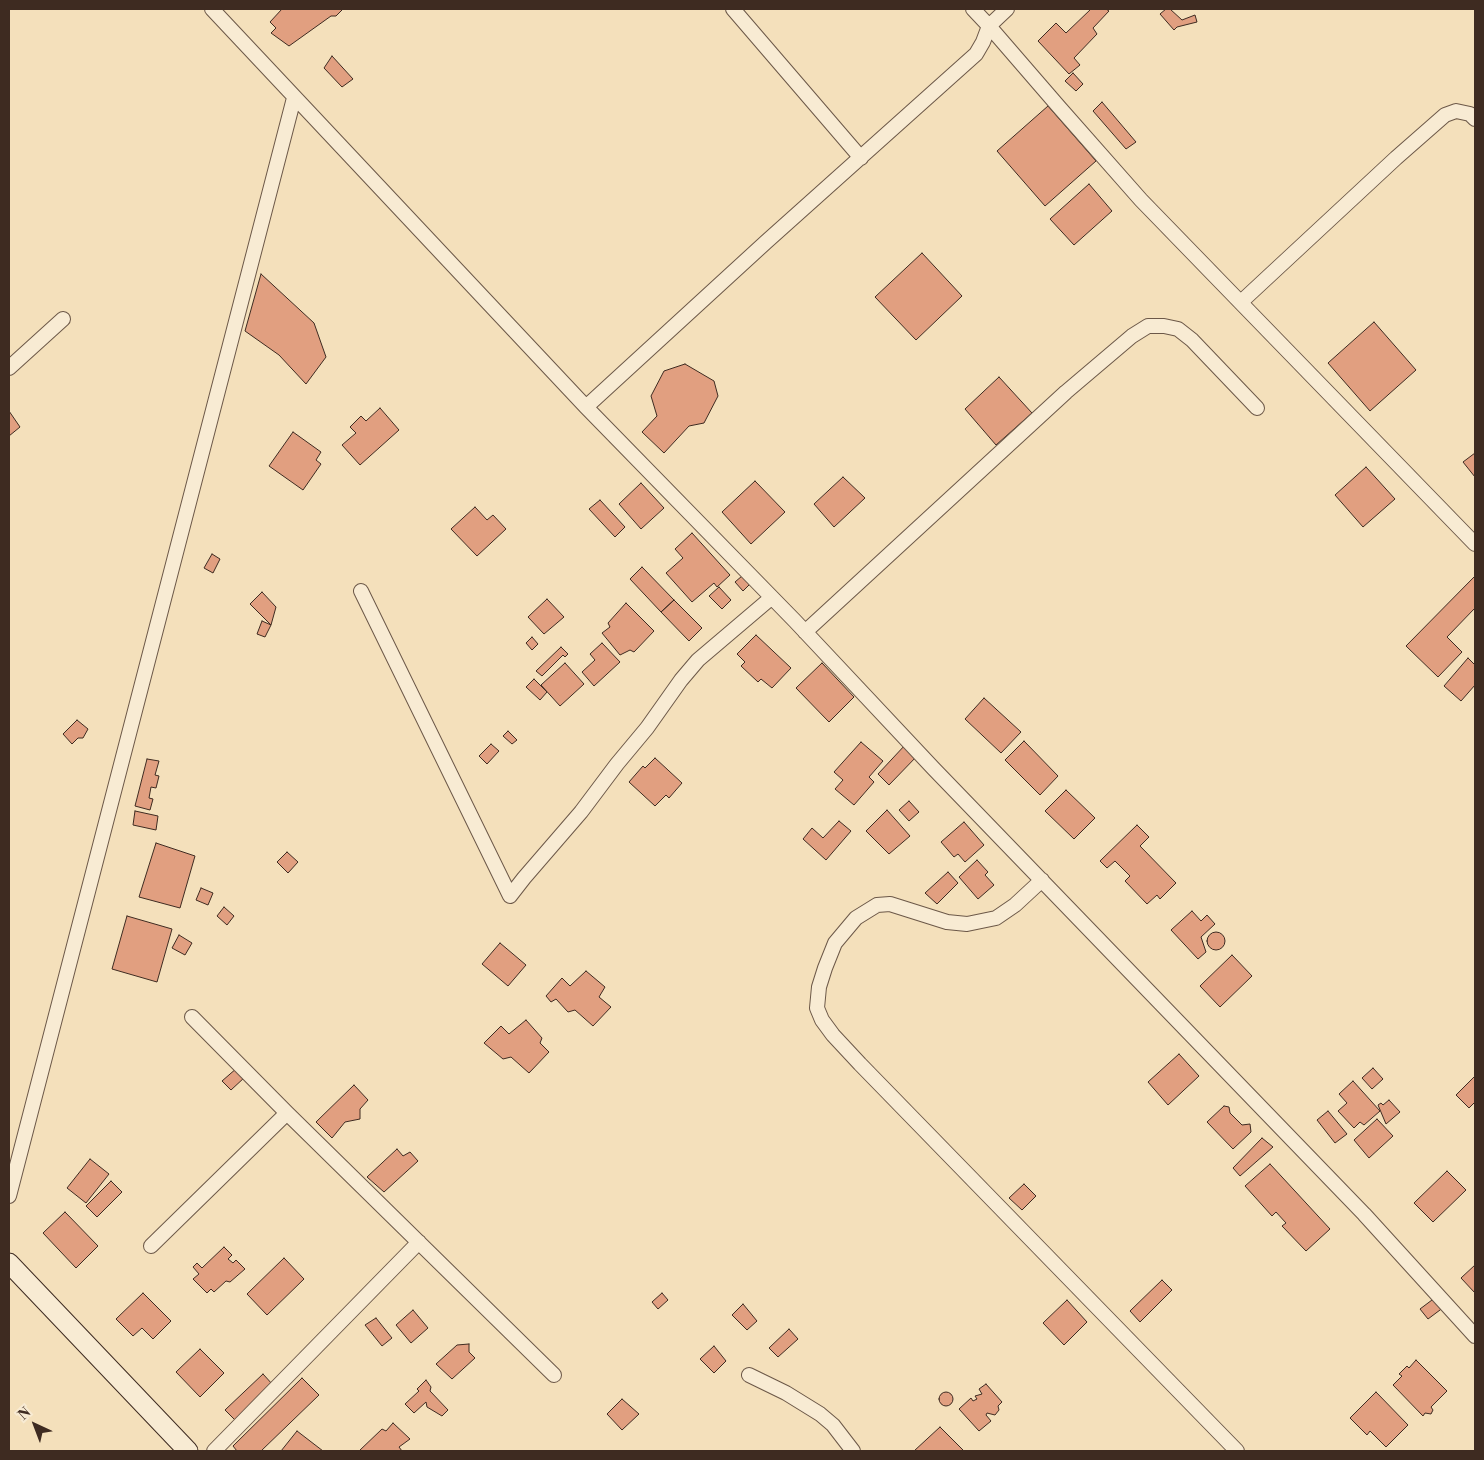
<!DOCTYPE html>
<html>
<head>
<meta charset="utf-8">
<style>
  body { margin:0 }
  #map { position:relative; width:1484px; height:1460px; overflow:hidden; background:#f4e0bb; font-family:"Libre Bodoni",serif }
  canvas { display:block }
  .frame { position:absolute; inset:0; border:10px solid #3e2b21; pointer-events:none }
  .north { position:absolute; left:10px; top:1400px; width:50px; height:50px; -webkit-text-stroke:4px #f8ebd3; paint-order:stroke; rotate:317deg; font-size:14px; font-weight:700; line-height:20px; text-align:center; color:#3e2b21 }
  .north::after { content:''; display:block; margin:auto; width:18px; height:22px; background:#3e2b21; clip-path:polygon(50% 0,100% 100%,50% 72%,0 100%) }
</style>
</head>
<body>
<div id="map">
<canvas width="1484" height="1460"></canvas>
<div class="frame"></div>
<div class="north">N</div>
</div>
<script>
const g = document.querySelector('canvas').getContext('2d');
g.lineJoin = 'round';
function fill(path, color) { g.fillStyle = color; g.fill(path, 'evenodd'); }
const poly = rows => new Path2D(rows.map(r => 'M' + r).join(''));
function trace(path, color, width, dash) { g.strokeStyle = color; g.lineWidth = width; g.lineCap = dash ? 'butt' : 'round'; g.setLineDash(dash || []); g.stroke(path); }
const building = poly([
  [282,9,343,9,336,16,331,16,289,46,271,33,276,28,270,22,282,9],
  [1091,9,1106,9,1109,11,1093,28,1097,34,1074,58,1080,65,1069,74,1038,41,1056,23,1066,33,1091,9],
  [1166,9,1170,9,1182,20,1195,15,1197,22,1177,27,1174,30,1160,14,1166,9],
  [332,56,353,79,342,87,324,68,332,56],
  [1073,73,1083,84,1076,91,1065,81,1073,73],
  [1102,102,1136,142,1126,149,1093,111,1102,102],
  [1048,106,1096,161,1045,206,997,151,1048,106],
  [1089,184,1112,211,1074,245,1050,219,1089,184],
  [922,253,962,296,916,340,875,297,922,253],
  [261,274,314,323,326,357,306,384,279,355,245,331,261,274],
  [1374,322,1416,370,1370,411,1328,363,1374,322],
  [685,364,714,381,718,396,704,423,689,426,664,453,642,432,657,416,651,396,664,371,685,364],
  [999,377,1032,413,996,445,965,409,999,377],
  [380,408,399,430,360,465,342,445,356,433,350,427,361,416,366,421,380,408],
  [9,411,20,427,9,436,9,411],
  [293,432,321,452,316,460,321,464,303,490,269,466,293,432],
  [1475,453,1475,477,1463,462,1475,453],
  [1366,467,1395,499,1363,527,1335,495,1366,467],
  [843,477,865,498,834,527,814,504,843,477],
  [755,481,785,512,751,544,722,512,755,481],
  [641,483,664,508,641,529,619,504,641,483],
  [600,500,625,527,615,537,589,509,600,500],
  [475,507,487,520,493,515,506,529,477,556,451,529,475,507],
  [692,533,730,575,717,587,714,583,692,602,666,573,683,558,675,549,692,533],
  [212,554,220,559,213,573,204,568,212,554],
  [642,567,674,600,661,612,630,579,642,567],
  [742,576,750,584,743,591,735,582,742,576],
  [1475,576,1475,608,1447,637,1462,652,1438,677,1406,646,1475,576],
  [719,587,731,600,722,609,709,596,719,587],
  [262,592,276,607,271,625,250,604,262,592],
  [547,599,564,617,544,634,528,617,547,599],
  [674,600,702,628,689,641,661,612,674,600],
  [626,603,654,631,634,652,630,650,620,655,602,633,610,627,608,623,626,603],
  [262,621,271,625,265,637,257,634,262,621],
  [756,635,791,668,772,688,761,679,758,682,741,666,745,662,737,654,756,635],
  [532,637,538,644,532,650,526,643,532,637],
  [602,643,620,662,594,686,582,672,595,660,590,654,602,643],
  [561,647,568,654,565,657,563,655,542,676,536,671,561,647],
  [1468,658,1475,665,1475,685,1461,701,1444,686,1468,658],
  [565,663,584,684,560,706,541,685,565,663],
  [822,663,854,697,829,722,796,688,822,663],
  [534,679,547,692,540,700,526,687,534,679],
  [984,698,1021,732,1001,753,965,719,984,698],
  [77,720,88,729,83,738,78,738,72,744,63,734,77,720],
  [508,731,517,740,512,744,503,736,508,731],
  [1024,741,1058,776,1040,795,1005,760,1024,741],
  [861,742,883,761,869,777,874,782,854,805,835,789,843,780,834,772,861,742],
  [491,744,499,751,487,764,479,756,491,744],
  [906,744,918,755,889,785,878,774,906,744],
  [655,758,682,783,669,798,666,795,655,806,629,782,643,766,645,768,655,758],
  [147,759,159,761,155,775,159,776,156,788,151,787,149,798,153,799,150,810,135,806,147,759],
  [1066,790,1095,818,1074,839,1045,811,1066,790],
  [909,801,919,812,909,821,899,810,909,801],
  [887,810,910,836,889,854,866,831,887,810],
  [135,811,158,816,156,830,133,825,135,811],
  [839,821,851,831,826,860,803,839,812,828,823,838,839,821],
  [964,822,984,845,965,862,958,854,954,857,941,842,964,822],
  [1137,825,1149,837,1140,846,1176,883,1160,899,1157,895,1147,904,1125,881,1130,876,1115,861,1107,868,1100,861,1137,825],
  [156,843,195,856,180,908,139,897,156,843],
  [287,852,298,862,288,873,277,862,287,852],
  [977,860,988,872,985,875,994,885,978,899,959,877,977,860],
  [948,872,958,883,937,904,925,893,948,872],
  [201,888,213,893,208,905,196,900,201,888],
  [224,907,234,916,227,925,217,916,224,907],
  [1192,911,1201,921,1207,915,1215,924,1201,937,1206,952,1198,959,1171,930,1192,911],
  [127,916,172,929,157,982,112,969,127,916],
  '1207 941a9 9 0 1 1 18 0a9 9 0 1 1-18 0Z',
  [179,935,192,943,185,955,172,948,179,935],
  [500,943,526,965,508,986,482,964,500,943],
  [1232,955,1252,976,1220,1007,1200,986,1232,955],
  [586,971,605,987,599,997,611,1007,593,1026,575,1010,568,1012,556,999,551,1002,546,996,562,978,570,986,586,971],
  [526,1020,542,1038,540,1043,549,1052,529,1073,511,1057,503,1059,484,1043,501,1026,509,1034,526,1020],
  [1179,1054,1199,1076,1168,1105,1148,1082,1179,1054],
  [237,1068,245,1077,231,1090,222,1081,237,1068],
  [1373,1068,1383,1079,1372,1089,1362,1078,1373,1068],
  [1475,1076,1475,1102,1469,1108,1456,1095,1475,1076],
  [1353,1081,1380,1111,1364,1125,1360,1122,1354,1128,1338,1111,1347,1103,1339,1094,1353,1081],
  [354,1085,368,1100,360,1109,360,1119,345,1122,332,1138,316,1122,354,1085],
  [1389,1100,1400,1112,1386,1124,1378,1105,1381,1103,1383,1105,1389,1100],
  [1224,1106,1229,1107,1230,1113,1242,1125,1250,1124,1251,1132,1233,1149,1207,1122,1224,1106],
  [1328,1111,1347,1134,1335,1143,1317,1120,1328,1111],
  [1377,1119,1393,1136,1369,1158,1354,1140,1377,1119],
  [1262,1138,1273,1147,1240,1176,1233,1168,1262,1138],
  [397,1149,403,1156,410,1152,418,1161,384,1192,367,1177,397,1149],
  [90,1159,109,1174,86,1203,67,1188,90,1159],
  [1270,1164,1330,1229,1306,1251,1282,1226,1286,1223,1276,1212,1272,1216,1245,1186,1270,1164],
  [1447,1171,1466,1190,1433,1222,1414,1203,1447,1171],
  [111,1181,122,1192,97,1217,86,1206,111,1181],
  [1024,1184,1036,1196,1022,1210,1009,1198,1024,1184],
  [65,1212,98,1246,76,1268,43,1233,65,1212],
  [224,1247,232,1255,228,1259,233,1263,236,1260,245,1269,230,1282,226,1281,214,1292,211,1289,207,1293,193,1279,199,1274,193,1267,197,1263,202,1268,224,1247],
  [284,1258,304,1279,267,1315,247,1294,284,1258],
  [1475,1265,1475,1293,1461,1278,1475,1265],
  [1162,1280,1172,1290,1140,1322,1130,1311,1162,1280],
  [143,1293,171,1321,153,1339,142,1328,133,1336,116,1319,143,1293],
  [662,1293,668,1300,658,1309,652,1302,662,1293],
  [1436,1297,1444,1307,1428,1319,1420,1309,1436,1297],
  [1067,1300,1087,1322,1064,1345,1043,1323,1067,1300],
  [743,1304,757,1321,747,1330,732,1315,743,1304],
  [413,1310,428,1328,411,1343,396,1325,413,1310],
  [376,1318,392,1338,382,1346,365,1325,376,1318],
  [789,1329,798,1339,778,1357,769,1348,789,1329],
  [469,1344,469,1352,475,1358,452,1379,436,1364,457,1345,469,1344],
  [714,1346,726,1361,714,1373,700,1359,714,1346],
  [200,1349,224,1373,200,1397,176,1372,200,1349],
  [1416,1360,1447,1391,1431,1407,1433,1410,1431,1414,1425,1413,1423,1416,1393,1385,1402,1376,1399,1374,1407,1366,1409,1368,1416,1360],
  [263,1374,273,1385,236,1421,225,1410,263,1374],
  [302,1378,319,1395,261,1451,237,1451,233,1446,302,1378],
  [426,1380,431,1387,430,1391,448,1410,442,1416,427,1407,426,1402,414,1413,405,1404,419,1391,417,1389,426,1380],
  [986,1384,1002,1402,998,1406,999,1410,995,1415,987,1413,986,1415,991,1421,979,1431,959,1409,971,1398,973,1401,977,1399,975,1396,982,1394,979,1389,986,1384],
  [1376,1392,1408,1425,1386,1447,1370,1431,1367,1435,1350,1418,1376,1392],
  '939 1399a7 7 0 1 1 14 0a7 7 0 1 1-14 0Z',
  [622,1399,639,1414,622,1430,607,1414,622,1399],
  [393,1423,410,1439,399,1447,402,1451,359,1451,382,1429,386,1431,393,1423],
  [940,1427,964,1451,914,1451,940,1427],
  [297,1431,323,1451,281,1451,297,1431]
]);
const street = poly([
  [212,9,586,407,795,621,934,769,1364,1214,1475,1336],
  [733,9,861,158],
  [1007,9,989,26,1059,107,1141,200,1475,544],
  [1241,302,1396,158,1445,115,1456,111,1470,114,1475,119],
  [9,368,63,319],
  [586,407,766,242,976,54,983,42,989,26,973,9],
  [361,591,510,896,524,878,581,812,617,764,647,728,681,680,698,660,771,598],
  [805,632,1066,392,1132,336,1148,326,1164,326,1178,329,1192,340,1257,408],
  [1042,880,1015,905,996,918,967,924,947,922,890,904,877,905,856,918,835,943,825,968,819,987,817,1008,822,1020,833,1035,860,1064,1237,1451],
  [192,1017,287,1113,554,1375],
  [9,1196,294,98],
  [151,1246,287,1113],
  [749,1375,786,1393,820,1414,833,1425,853,1451],
  [214,1451,419,1242]
]);
const secondary = poly([
  [9,1263,188,1451]
]);
fill(building, '#e19f80');
trace(building, '#3e2b21', 1);
trace(street, '#6c5848', 16);
trace(secondary, '#3e2b21', 21);
trace(street, '#f8ebd3', 14);
trace(secondary, '#f8ebd3', 19);
</script>
</body>
</html>
